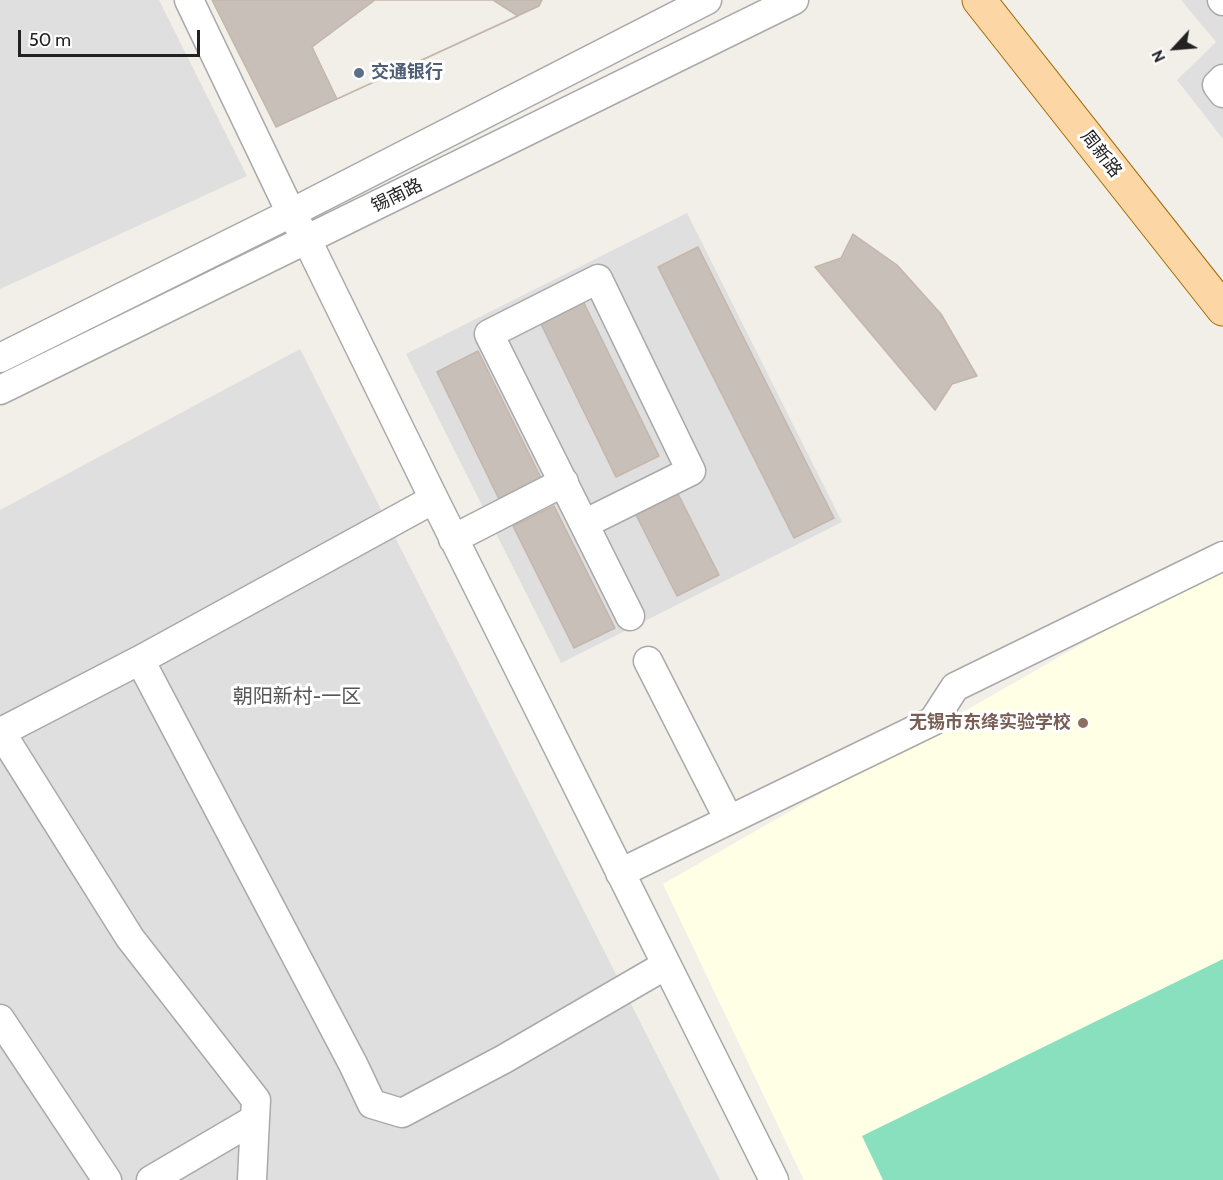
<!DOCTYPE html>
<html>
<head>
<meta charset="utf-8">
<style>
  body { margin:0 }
  #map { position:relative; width:1223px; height:1180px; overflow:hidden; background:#f2efe9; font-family:Cabin,sans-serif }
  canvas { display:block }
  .north { position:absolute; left:1145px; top:18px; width:60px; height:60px; -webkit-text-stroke:4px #fff; paint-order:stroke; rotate:244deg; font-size:16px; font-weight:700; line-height:24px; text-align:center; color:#222 }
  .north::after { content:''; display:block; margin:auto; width:21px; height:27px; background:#222; clip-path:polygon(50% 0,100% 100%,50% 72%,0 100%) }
  .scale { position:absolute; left:18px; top:30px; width:182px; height:27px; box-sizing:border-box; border:3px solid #222; border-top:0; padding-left:8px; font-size:18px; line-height:21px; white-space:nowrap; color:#222; -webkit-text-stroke:4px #fff; paint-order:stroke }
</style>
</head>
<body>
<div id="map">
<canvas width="1223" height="1180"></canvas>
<div class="north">N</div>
<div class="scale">50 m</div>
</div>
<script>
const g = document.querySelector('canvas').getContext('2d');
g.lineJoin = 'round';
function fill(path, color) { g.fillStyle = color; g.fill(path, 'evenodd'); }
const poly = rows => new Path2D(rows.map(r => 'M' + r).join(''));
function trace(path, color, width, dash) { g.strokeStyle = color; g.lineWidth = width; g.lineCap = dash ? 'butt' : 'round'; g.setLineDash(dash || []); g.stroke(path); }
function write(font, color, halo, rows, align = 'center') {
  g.font = font + ' Cabin,"Noto Sans SC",sans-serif'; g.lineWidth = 6; g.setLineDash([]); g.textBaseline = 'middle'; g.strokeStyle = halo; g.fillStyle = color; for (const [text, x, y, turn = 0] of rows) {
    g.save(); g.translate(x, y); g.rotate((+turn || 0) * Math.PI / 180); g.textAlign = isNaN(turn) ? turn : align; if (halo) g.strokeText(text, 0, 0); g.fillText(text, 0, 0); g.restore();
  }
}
const residential = poly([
  [0,0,159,0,247,176,0,289],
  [1181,0,1223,0,1223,139,1177,80,1216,42],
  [687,213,842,522,561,663,406,354],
  [300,349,720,1180,0,1180,0,510]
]);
const education = poly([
  [1223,563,1223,1180,804,1180,663,884]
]);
const pitch = poly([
  [1223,959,1223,1180,883,1180,862,1136]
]);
const building = poly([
  [212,0,542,0,539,6,276,127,212,0],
  [375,0,493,0,518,16,337,99,312,47,375,0],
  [853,234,897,265,941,314,977,376,952,384,935,410,815,267,841,258,853,234],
  [698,247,834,518,794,538,658,267,698,247],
  [583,301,659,456,616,477,540,322,583,301],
  [478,351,541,478,499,499,437,372,478,351],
  [676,490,719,575,677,596,634,511,676,490],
  [554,506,615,628,574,648,513,526,554,506]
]);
const minor = poly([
  [189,0,291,213,307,240,434,499,774,1180],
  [1222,0,1223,1],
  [1223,79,1217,85,1223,93],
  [0,358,291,213,707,0],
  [0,390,794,0],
  [584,524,691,471,598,279,489,334,630,616],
  [453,539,564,482],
  [140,660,353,1064,372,1104,402,1113,504,1059,666,965],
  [648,661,729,820],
  [0,731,130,938,256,1100,255,1119,151,1180],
  [1,732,140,660,434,499],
  [620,873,933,721,955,687,1223,556],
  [0,1019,107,1180],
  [252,1180,255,1119]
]);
const major = poly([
  [979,0,1223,309]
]);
const markers = [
  [359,73,6,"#5c6f8a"],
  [1083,723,6,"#8d6e63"]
];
const serviceNames = [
  ["交通银行",371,73]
];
const streetNames = [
  ["周新路",1101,154,52],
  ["锡南路",397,196,-26]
];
const educationNames = [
  ["无锡市东绛实验学校",1071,723]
];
const neighbourhoodNames = [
  ["朝阳新村-一区",297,697]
];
fill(residential, '#e0dfdf');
fill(education, '#ffffe5');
fill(pitch, '#88e0be');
fill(building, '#c7bfb8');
trace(building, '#c4b6ab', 1.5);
trace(minor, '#a9a9a9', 31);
trace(major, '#a06b00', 35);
trace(minor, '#fff', 28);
trace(major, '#fcd6a4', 33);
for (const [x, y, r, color] of markers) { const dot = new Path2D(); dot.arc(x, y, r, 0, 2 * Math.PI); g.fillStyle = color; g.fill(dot); trace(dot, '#fff', 2); }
write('bold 18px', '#4e5e75', '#fff', serviceNames, 'left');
write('18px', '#222', '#fff', streetNames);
write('bold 18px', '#785e54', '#fff', educationNames, 'right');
write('20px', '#555', '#fff', neighbourhoodNames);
</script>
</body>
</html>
